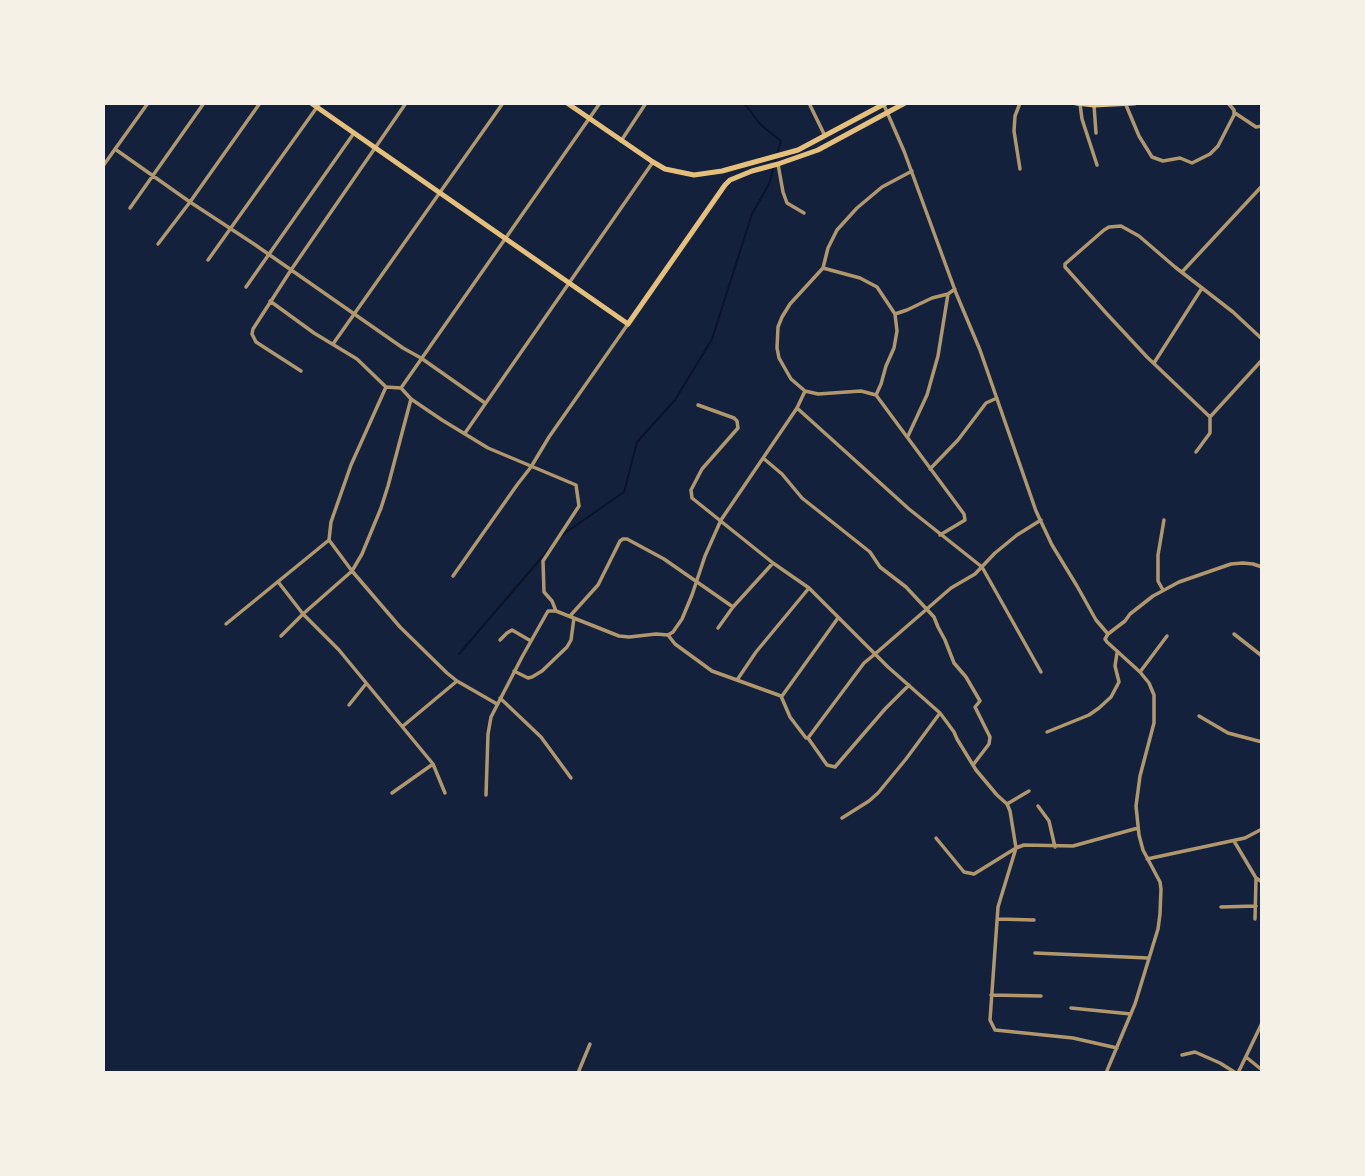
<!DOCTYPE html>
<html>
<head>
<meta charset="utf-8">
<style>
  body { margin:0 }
  #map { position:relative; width:1365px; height:1176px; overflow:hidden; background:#14213d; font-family:"Crimson Pro",serif }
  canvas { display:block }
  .frame { position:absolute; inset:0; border:105px solid #f6f1e7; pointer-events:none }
</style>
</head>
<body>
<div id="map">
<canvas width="1365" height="1176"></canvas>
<div class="frame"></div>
</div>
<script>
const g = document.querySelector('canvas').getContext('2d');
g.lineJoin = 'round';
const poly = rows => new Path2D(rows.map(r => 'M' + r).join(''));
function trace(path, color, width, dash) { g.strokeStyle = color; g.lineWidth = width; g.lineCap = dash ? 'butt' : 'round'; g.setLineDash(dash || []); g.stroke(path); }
const stream = poly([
  [744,103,761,125,781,141,777,154],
  [562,535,624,492,637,442,675,400,712,339,752,214,769,184,776,159],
  [459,654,549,549]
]);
const minor = poly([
  [809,103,825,136],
  [883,103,904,151,956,293,980,350,1036,511,1052,545,1077,586,1096,620,1108,634,1105,639,1107,642,1140,672,1149,683,1154,695,1154,723,1140,776,1136,806,1139,835,1143,850,1160,882,1161,889,1160,914,1158,929,1135,1004,1106,1073],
  [1020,103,1015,116,1014,131,1020,169],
  [1080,104,1082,119,1097,165],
  [1094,105,1096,133],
  [1126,105,1139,136,1152,157,1163,161,1180,158,1192,163,1210,154,1218,146,1234,115,1234,110,1228,103],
  [1235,113,1256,127,1262,126],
  [621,141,646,103],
  [115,149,190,202,254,244,403,348,421,358,485,403],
  [778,164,783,192,787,203,804,213],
  [103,166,148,103],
  [912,171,882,187,857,208,837,230,828,248,823,268,790,304,782,317,778,327,777,348,779,358,791,379,805,391,818,394,861,391,876,395,964,514,965,520,940,535],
  [130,208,204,103],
  [158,244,190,202,260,103],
  [208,260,320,103],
  [823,268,860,278,877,287,895,314,897,331,894,348,886,366,881,384,876,395],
  [1182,272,1262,186],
  [246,287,354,133],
  [270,301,314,333,357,359,386,387,401,388,411,399,442,420,488,448,576,485,579,506,543,561,544,592,552,601,556,611,619,636,629,637,656,634,668,635,673,632,682,619,692,595,705,556,721,520,797,408,805,391],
  [895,314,907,310,932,298,948,294,955,289],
  [333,344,503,103],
  [1154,363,1202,288],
  [301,371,256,342,252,334,253,329,291,270,406,103],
  [401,388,600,103],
  [797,408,909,509,982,567,1041,672],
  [1210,417,1147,357,1107,314,1065,267,1065,264,1104,230,1109,227,1121,226,1139,236,1175,267,1233,312,1262,339],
  [465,433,653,162],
  [908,436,927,395,938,356,948,294],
  [1196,452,1210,433,1210,417,1262,360],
  [763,458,782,474,802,498,870,552,880,567,906,587,934,617,938,627,945,640,954,663,966,677,980,701,975,707,990,737,989,744,973,765],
  [930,469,958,440,986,403,997,398],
  [1041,520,1017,535,995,553,975,574,951,588,875,654,888,667,940,713,954,732,957,739,976,770,997,795,1007,804,1010,811,1016,848,998,907,990,1020,995,1030,1073,1038,1117,1048],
  [329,540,352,571,400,627,447,673,457,681,497,704],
  [453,576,517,485,531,467,549,437,628,324],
  [279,583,303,614,339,650,433,764,392,793],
  [1163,590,1158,581,1158,555,1164,520],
  [570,616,598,585,620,541,623,539,627,539,664,559,733,607],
  [226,624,329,540,331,522,351,465,386,387],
  [718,628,733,607,773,563],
  [1108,634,1125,621,1130,614,1153,596,1179,582,1231,564,1243,563,1253,564,1262,567],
  [1234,634,1262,656],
  [668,635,675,644,712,671,781,696,790,717,806,738,808,738,864,663,875,654,809,588,773,563,692,498,691,490,702,469,738,428,737,421,734,418,698,405],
  [281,636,303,614,352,571,362,554,381,508,388,486,411,399],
  [500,640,507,633,512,630,531,641],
  [514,671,528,678,532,677,542,671,567,647,571,640,574,618],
  [1140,672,1167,636],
  [737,680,756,652,809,588],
  [782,696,838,618],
  [500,698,541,737,571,778],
  [349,705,365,685],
  [1199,716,1228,733,1262,742],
  [403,726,457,681],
  [1047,732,1089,715,1099,708,1111,697,1119,682,1115,666,1117,653],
  [808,738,827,765,835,767,885,709,909,685],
  [433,764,445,793],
  [486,795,488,734,491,717,522,657,548,611,556,611],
  [1007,804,1029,791],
  [1038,806,1049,821,1055,847],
  [842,818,869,801,878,793,906,759,940,713],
  [936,838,964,872,974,874,1016,848,1024,845,1073,846,1138,828],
  [1234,841,1256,878,1262,882],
  [1147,859,1245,838,1262,829],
  [1221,907,1256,906],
  [998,919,1034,920],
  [1255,919,1256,878],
  [1035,953,1148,958],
  [991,995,1041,996],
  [1071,1008,1131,1014],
  [1182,1055,1195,1052,1220,1063,1236,1073],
  [1246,1057,1262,1070],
  [578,1073,590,1044],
  [1238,1073,1262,1023]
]);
const primary = poly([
  [311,103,628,324,725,185,730,180,752,171,778,164,818,150,905,103],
  [567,103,653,162,665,169,694,175,722,171,798,150,886,103],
  [1076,103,1094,105,1134,103]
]);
trace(stream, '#0b132b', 2);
trace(minor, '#b1986c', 3.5);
trace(primary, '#e5c07b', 5);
</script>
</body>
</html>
